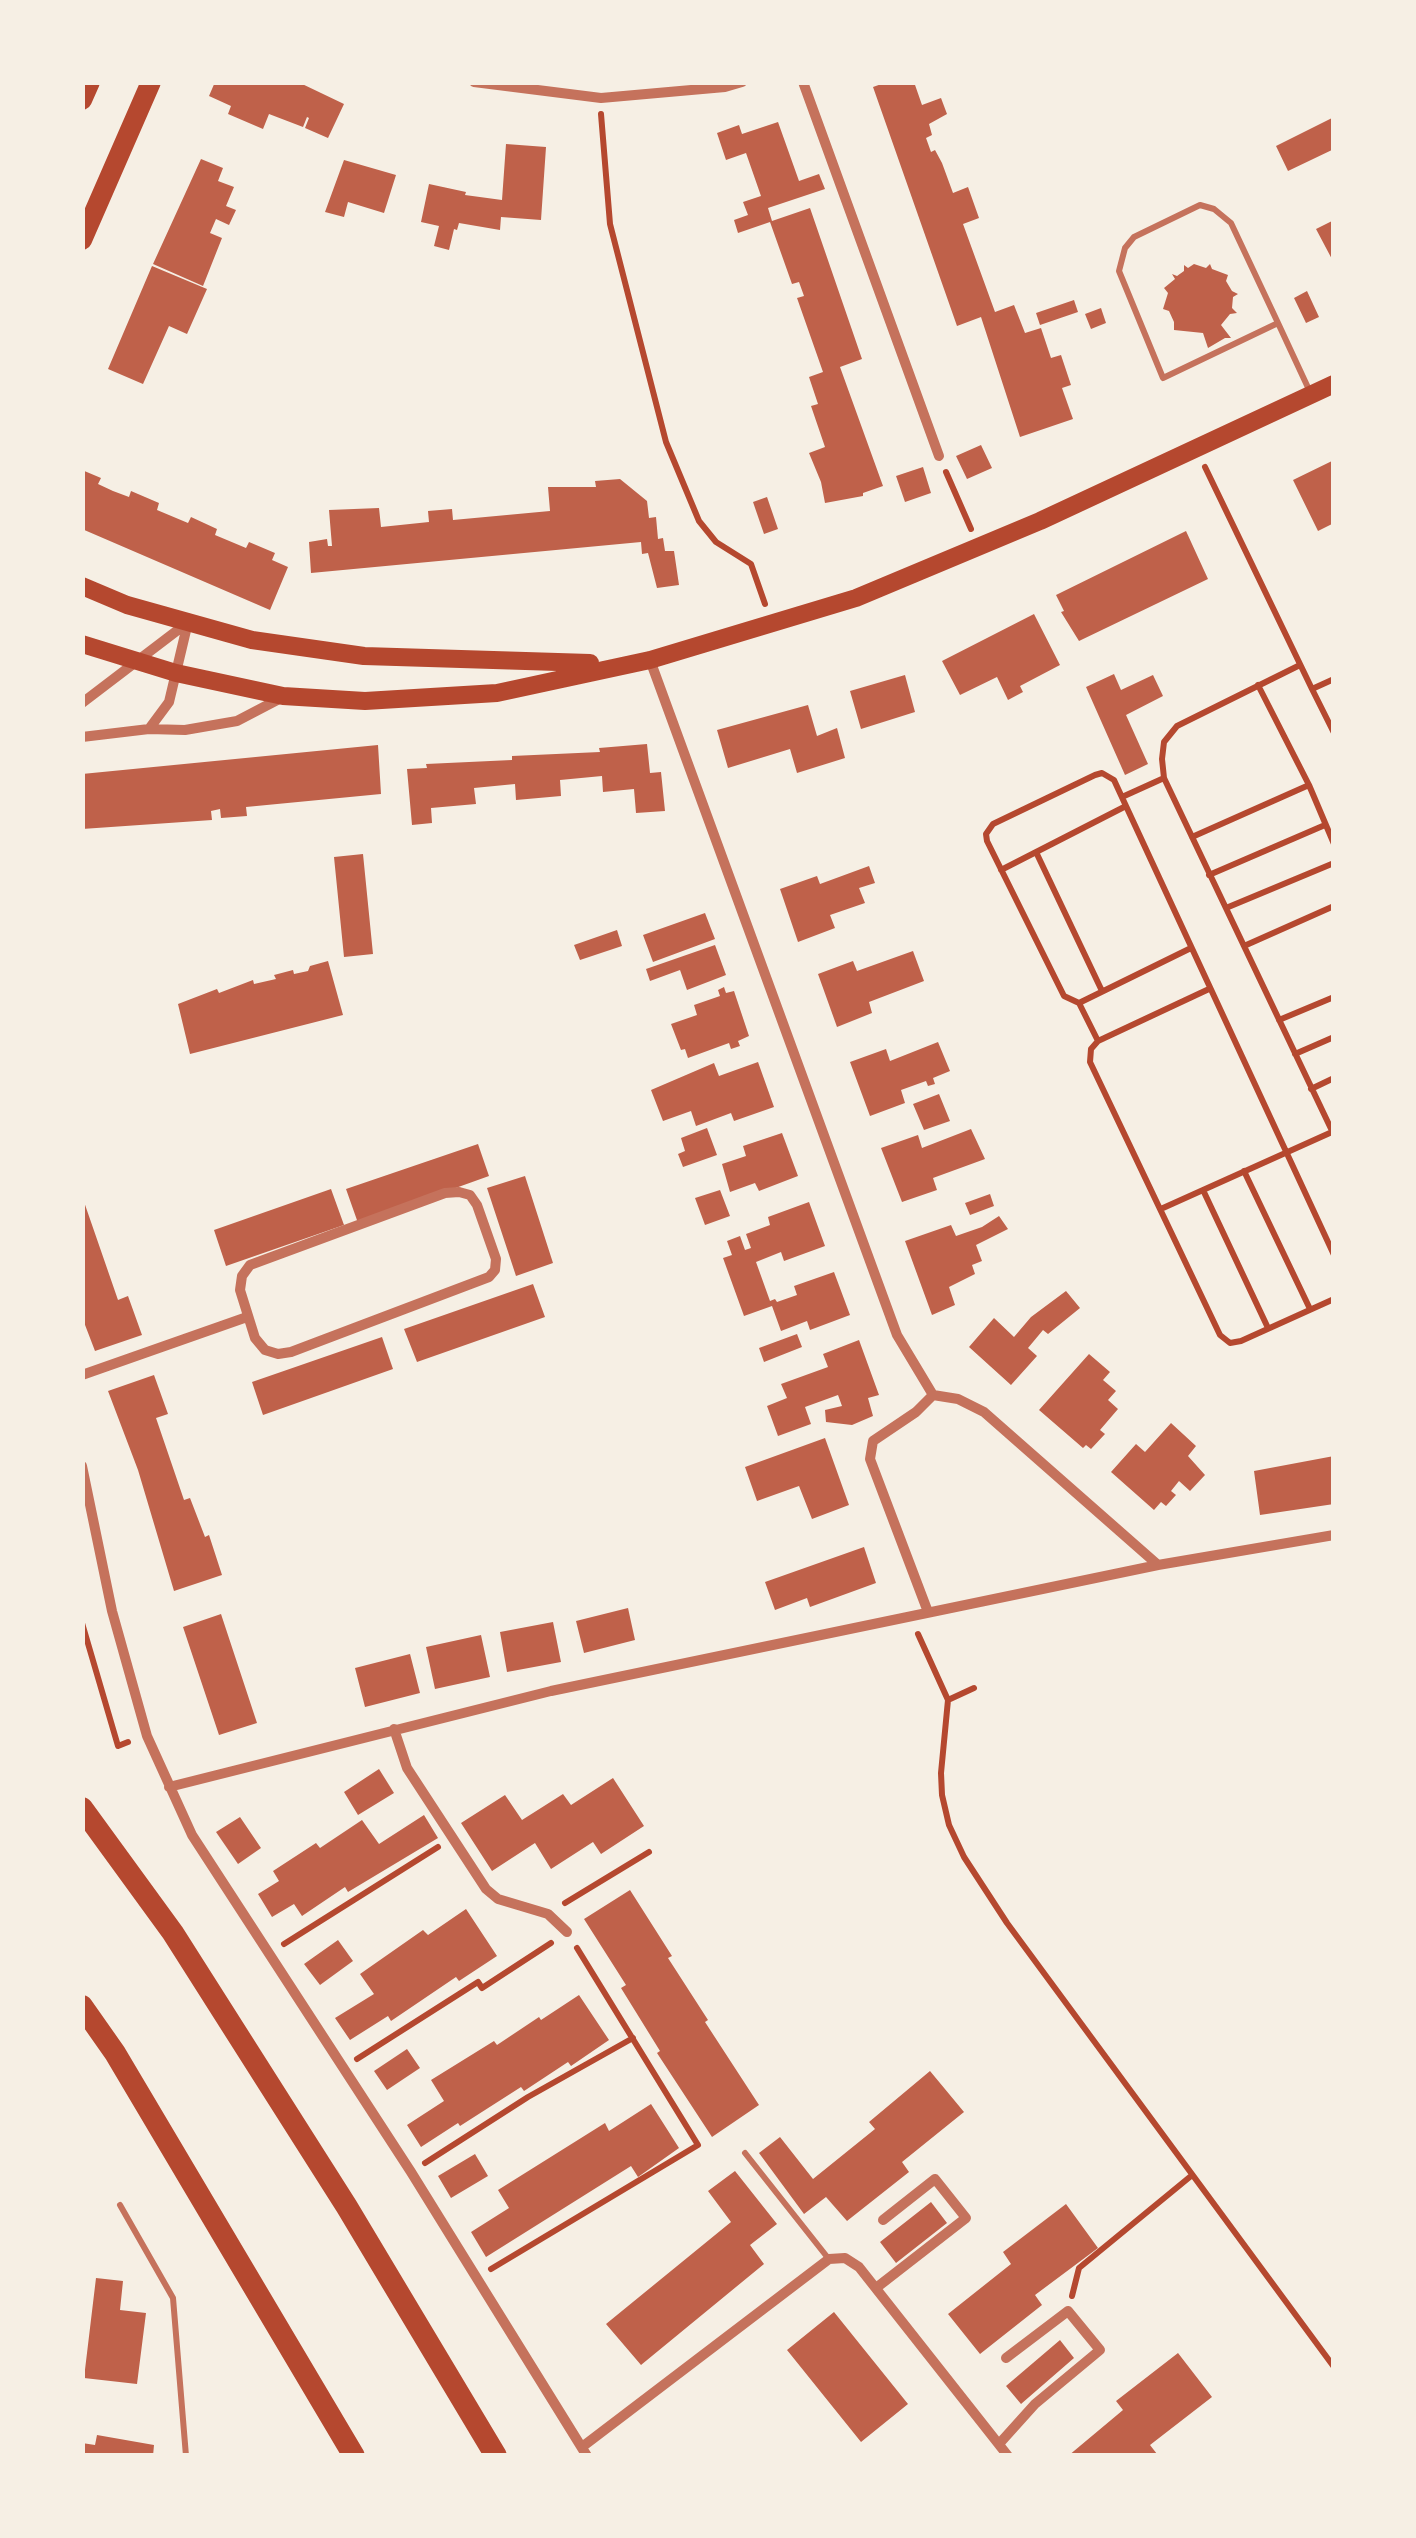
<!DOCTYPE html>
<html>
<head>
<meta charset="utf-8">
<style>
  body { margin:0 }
  #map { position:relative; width:1416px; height:2538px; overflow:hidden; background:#f6efe4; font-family:Lora,serif }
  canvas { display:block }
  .frame { position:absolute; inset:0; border:85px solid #f6efe4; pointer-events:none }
</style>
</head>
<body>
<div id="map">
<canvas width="1416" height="2538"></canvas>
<div class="frame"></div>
</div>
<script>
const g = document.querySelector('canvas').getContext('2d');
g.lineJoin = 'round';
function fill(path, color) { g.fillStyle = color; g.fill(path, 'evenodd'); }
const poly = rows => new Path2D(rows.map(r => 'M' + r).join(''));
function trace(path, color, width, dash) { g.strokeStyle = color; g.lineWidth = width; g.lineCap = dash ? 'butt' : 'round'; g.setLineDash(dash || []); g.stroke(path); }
const building = poly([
  [215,82,298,82,344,104,328,138,305,128,309,118,307,117,303,127,269,114,263,129,228,114,231,106,209,96],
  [887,82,914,82,922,105,941,98,947,114,929,124,932,135,926,138,931,152,935,150,942,163,953,193,968,187,979,218,963,224,995,312,1014,305,1025,333,1041,328,1051,358,1061,355,1071,385,1062,388,1073,419,1020,437,981,317,957,326,873,87],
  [1334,117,1334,149,1288,171,1276,146],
  [778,122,799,181,819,174,825,189,768,208,772,221,810,208,862,359,840,367,883,486,863,493,863,496,825,503,821,482,809,453,825,447,811,406,818,404,809,377,823,372,797,298,804,296,799,282,792,284,770,222,738,233,734,220,748,215,743,202,761,196,746,153,726,160,717,133,739,125,742,134],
  [506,144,546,147,541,220,501,217,500,230,459,223,457,230,454,229,449,250,434,246,439,226,421,222,429,184,466,192,465,195,502,200],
  [201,159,223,168,218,181,234,187,226,206,236,210,229,225,216,219,210,233,222,238,203,286,153,264],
  [344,160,396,175,384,213,348,202,344,217,325,212],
  [1334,220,1334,263,1316,229],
  [1194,264,1206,268,1210,264,1212,269,1228,275,1226,281,1232,291,1238,294,1233,297,1232,308,1237,313,1230,314,1221,325,1231,338,1225,338,1208,348,1203,333,1174,330,1174,322,1169,311,1163,309,1168,293,1164,288,1175,279,1172,274,1177,276,1184,271,1184,265,1188,268],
  [152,266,207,289,187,334,169,326,143,384,108,369],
  [1307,291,1319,317,1306,323,1294,298],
  [1074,300,1078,312,1040,325,1036,313],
  [1101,308,1106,323,1091,329,1085,314],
  [981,445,992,468,967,479,956,456],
  [1334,460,1334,523,1318,531,1293,480],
  [923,467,931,493,905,502,896,476],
  [82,470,101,478,98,484,113,491,129,497,131,491,159,503,157,510,188,523,191,517,217,529,215,535,246,548,249,542,275,553,272,560,288,567,270,610,82,529],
  [620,479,647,501,649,518,656,517,658,539,663,538,665,551,674,551,679,585,657,588,648,553,642,554,641,542,311,573,309,542,327,539,328,546,332,546,329,510,379,508,381,527,429,522,428,511,452,509,453,520,550,511,548,487,596,487,595,481],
  [767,497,778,529,764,534,753,502],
  [1186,531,1208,579,1079,641,1061,612,1064,611,1056,595],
  [1034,614,1060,665,1020,686,1023,692,1008,700,997,677,960,695,942,661],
  [1114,674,1121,690,1153,675,1163,696,1126,715,1148,764,1125,775,1086,687],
  [905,675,915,712,861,729,850,691],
  [808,705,817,736,837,728,845,758,797,773,790,749,728,768,717,730],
  [647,744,650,773,661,772,665,811,636,813,634,789,603,792,602,776,560,780,561,796,516,800,515,784,474,788,476,804,431,808,432,823,412,825,407,769,427,768,426,764,512,760,512,756,600,752,599,748],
  [378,745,381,794,246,807,247,816,221,818,220,809,211,811,212,820,82,829,82,774],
  [363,854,373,954,344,957,334,857],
  [869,866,875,883,859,888,865,903,830,915,835,928,798,942,780,889,817,876,820,884],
  [705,913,715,939,653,962,643,935],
  [617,930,622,946,580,960,574,945],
  [715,945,726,975,687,990,680,970,650,981,646,969],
  [913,951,924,981,869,1002,872,1013,837,1027,818,974,853,961,857,971],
  [328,961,343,1015,190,1054,178,1004,217,989,219,993,253,980,254,984,276,979,274,975,293,970,294,974,308,971,310,966],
  [724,987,726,993,734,991,749,1036,738,1041,740,1046,731,1049,729,1043,688,1058,685,1049,681,1050,671,1024,697,1015,694,1005,720,996,718,990],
  [938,1042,950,1071,933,1078,935,1084,928,1086,926,1081,901,1090,905,1103,870,1116,850,1062,886,1049,890,1061],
  [758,1062,774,1107,734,1121,731,1113,696,1126,691,1111,663,1121,651,1090,714,1063,719,1076],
  [939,1094,950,1121,924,1130,913,1104],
  [707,1128,717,1155,683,1167,678,1154,685,1151,681,1138],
  [971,1129,985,1159,933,1178,937,1190,902,1202,881,1148,918,1135,922,1148],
  [782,1133,798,1176,759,1191,755,1183,730,1192,722,1164,746,1156,743,1146],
  [478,1144,489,1176,358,1223,346,1189],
  [525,1176,553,1263,516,1276,487,1188],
  [331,1189,344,1225,226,1266,214,1230],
  [720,1190,730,1216,705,1225,695,1198],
  [990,1194,994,1206,970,1215,965,1203],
  [82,1196,118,1300,128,1296,142,1335,95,1351,82,1317,85,1311],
  [809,1202,825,1246,784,1261,781,1252,756,1262,770,1301,775,1299,777,1302,797,1295,794,1286,834,1272,850,1315,810,1330,807,1321,781,1331,772,1306,744,1316,723,1258,732,1255,727,1241,740,1236,745,1250,751,1248,746,1234,770,1225,768,1217],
  [999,1216,1008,1229,976,1245,982,1261,972,1265,975,1274,949,1287,955,1305,932,1315,905,1241,951,1225,956,1236,982,1227],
  [533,1284,545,1317,417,1362,404,1329],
  [1066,1291,1080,1308,1048,1334,1043,1330,1028,1348,1037,1356,1011,1385,969,1347,994,1318,1014,1337,1031,1317],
  [797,1334,802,1347,764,1362,759,1348],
  [382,1337,393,1369,263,1415,252,1382],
  [859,1340,879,1395,868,1398,873,1416,852,1425,826,1422,825,1410,842,1406,838,1395,805,1407,811,1424,778,1436,767,1406,787,1398,781,1384,828,1367,823,1354],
  [1089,1354,1110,1372,1103,1380,1116,1391,1108,1400,1118,1409,1100,1430,1105,1434,1091,1449,1086,1445,1083,1448,1039,1410],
  [154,1375,168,1414,156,1418,184,1500,190,1498,205,1537,209,1535,222,1575,174,1591,138,1470,108,1391],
  [1171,1423,1196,1446,1188,1456,1205,1475,1190,1491,1179,1481,1171,1491,1176,1495,1166,1506,1161,1502,1154,1510,1111,1472,1136,1444,1145,1452],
  [825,1438,849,1505,812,1519,799,1486,757,1501,745,1467],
  [1334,1456,1334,1504,1260,1515,1254,1471],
  [864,1547,876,1583,810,1607,807,1598,775,1610,765,1582],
  [628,1608,635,1640,584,1653,576,1621],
  [221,1614,257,1723,219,1735,183,1627],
  [553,1622,561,1662,507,1672,500,1632],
  [481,1635,490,1677,435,1689,426,1647],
  [410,1654,420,1693,365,1707,355,1668],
  [379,1769,394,1793,358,1815,344,1792],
  [613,1778,644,1826,601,1854,593,1842,551,1869,535,1843,492,1871,461,1823,505,1795,522,1820,563,1794,571,1805],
  [424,1815,438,1838,348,1892,345,1887,302,1916,294,1904,272,1917,258,1894,279,1881,273,1871,316,1843,320,1848,362,1820,379,1844],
  [240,1817,261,1848,238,1864,216,1832],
  [630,1890,672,1956,668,1958,708,2020,705,2022,759,2105,712,2137,657,2053,660,2051,621,1988,626,1985,584,1919],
  [466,1909,497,1956,459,1981,456,1977,391,2021,388,2016,350,2040,335,2018,374,1994,360,1974,423,1930,428,1935],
  [338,1940,353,1961,320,1985,304,1964],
  [579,1995,609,2040,571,2066,568,2062,524,2091,521,2087,460,2126,458,2123,421,2147,407,2125,444,2101,431,2080,494,2041,497,2045,539,2017,541,2020],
  [407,2049,420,2068,387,2090,374,2071],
  [930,2071,964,2112,902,2162,909,2172,847,2221,826,2197,804,2214,759,2153,780,2137,813,2179,875,2129,869,2122],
  [651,2104,679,2148,638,2177,631,2166,486,2257,471,2232,509,2208,498,2190,605,2123,609,2131],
  [475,2154,488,2176,451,2198,438,2176],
  [735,2171,777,2224,750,2245,764,2264,641,2365,606,2324,731,2222,708,2191],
  [931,2202,947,2223,896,2263,880,2242],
  [1066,2204,1098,2248,1035,2295,1042,2305,980,2354,948,2314,1011,2264,1003,2252],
  [96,2278,123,2281,120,2310,146,2313,137,2384,84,2378],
  [834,2312,908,2404,861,2442,787,2350],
  [1060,2340,1074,2358,1021,2404,1006,2386],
  [1178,2353,1212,2397,1150,2445,1157,2454,1068,2456,1123,2410,1116,2401],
  [97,2435,154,2445,153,2456,82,2456,82,2443,95,2445]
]);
const path = poly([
  [601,114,610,224,666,442,699,521,716,542,751,564,765,604],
  [1205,467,1312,689,1334,679],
  [946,472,971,529],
  [1300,665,1177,726,1164,742,1162,759,1164,778,1334,1135],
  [1312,689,1334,733],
  [1309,785,1334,844],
  [1122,797,1164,778],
  [1126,806,1114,780,1102,773,1095,775,993,824,986,834,987,841,1064,996,1079,1003,1098,1041,1091,1049,1090,1062,1220,1335,1230,1343,1241,1341,1334,1299],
  [1192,837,1309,785,1258,685],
  [1036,852,1102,991],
  [1001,870,1126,806,1334,1255],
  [1209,875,1325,825],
  [1226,908,1334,863],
  [1244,946,1334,906],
  [1079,1003,1191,948],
  [1279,1020,1334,997],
  [1098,1041,1209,989],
  [1295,1054,1334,1037],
  [1311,1089,1334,1078],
  [1244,1171,1310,1309],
  [1203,1190,1268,1328],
  [1163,1208,1332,1132],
  [82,1623,118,1746,128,1742],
  [918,1634,948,1700,941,1773,942,1795,949,1825,964,1857,1007,1923,1334,2367],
  [948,1700,974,1688],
  [565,1903,649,1852],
  [284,1944,438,1847],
  [357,2059,478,1982,482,1988,551,1943],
  [425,2163,528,2097,633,2038],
  [491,2269,698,2145,577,1948],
  [1072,2296,1079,2268,1191,2176]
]);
const service = poly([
  [1278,323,1163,378,1119,271,1125,248,1134,237,1200,205,1214,209,1231,223,1278,323,1311,394],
  [745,2153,828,2258],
  [120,2205,173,2298,186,2456]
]);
const minor = poly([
  [474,82,601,98,725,87,742,82],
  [803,82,939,456],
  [650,660,897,1335,933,1395,958,1399,984,1412,1158,1565],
  [82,703,187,623],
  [149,729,185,730,237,721,281,698],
  [82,737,149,729,169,702,188,622],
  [459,1192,470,1195,477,1205,496,1259,495,1270,489,1277,291,1352,278,1354,265,1350,255,1338,240,1290,242,1276,250,1265,445,1193,459,1192],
  [82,1375,247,1317],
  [82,1466,112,1611,147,1736,192,1835,411,2172,587,2456],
  [928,1612,870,1459,873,1441,916,1412,933,1395],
  [394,1729,407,1768,486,1889,498,1899,548,1914,567,1932],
  [169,1787,551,1691,1158,1565,1334,1535],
  [876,2288,966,2218,935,2179,883,2220],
  [999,2444,1035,2404,1100,2350,1068,2311,1006,2358],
  [582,2447,829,2259,845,2258,859,2267,1008,2456]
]);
const secondary = poly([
  [82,586,127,605,252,640,364,656,590,663],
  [82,644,176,673,283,696,365,701,497,693,650,660,856,598,1040,521,1334,384]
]);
const primary = poly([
  [82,100,90,82],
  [82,240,151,82]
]);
const motorway = poly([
  [82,1808,173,1933,347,2207,496,2456],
  [82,2006,115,2053,354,2456]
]);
fill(building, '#bf614a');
trace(path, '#b5482f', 6);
trace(service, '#c5725c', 6);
trace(minor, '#c5725c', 10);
trace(secondary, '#b5482f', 18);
trace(primary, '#b5482f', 20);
trace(motorway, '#b5482f', 22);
</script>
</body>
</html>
